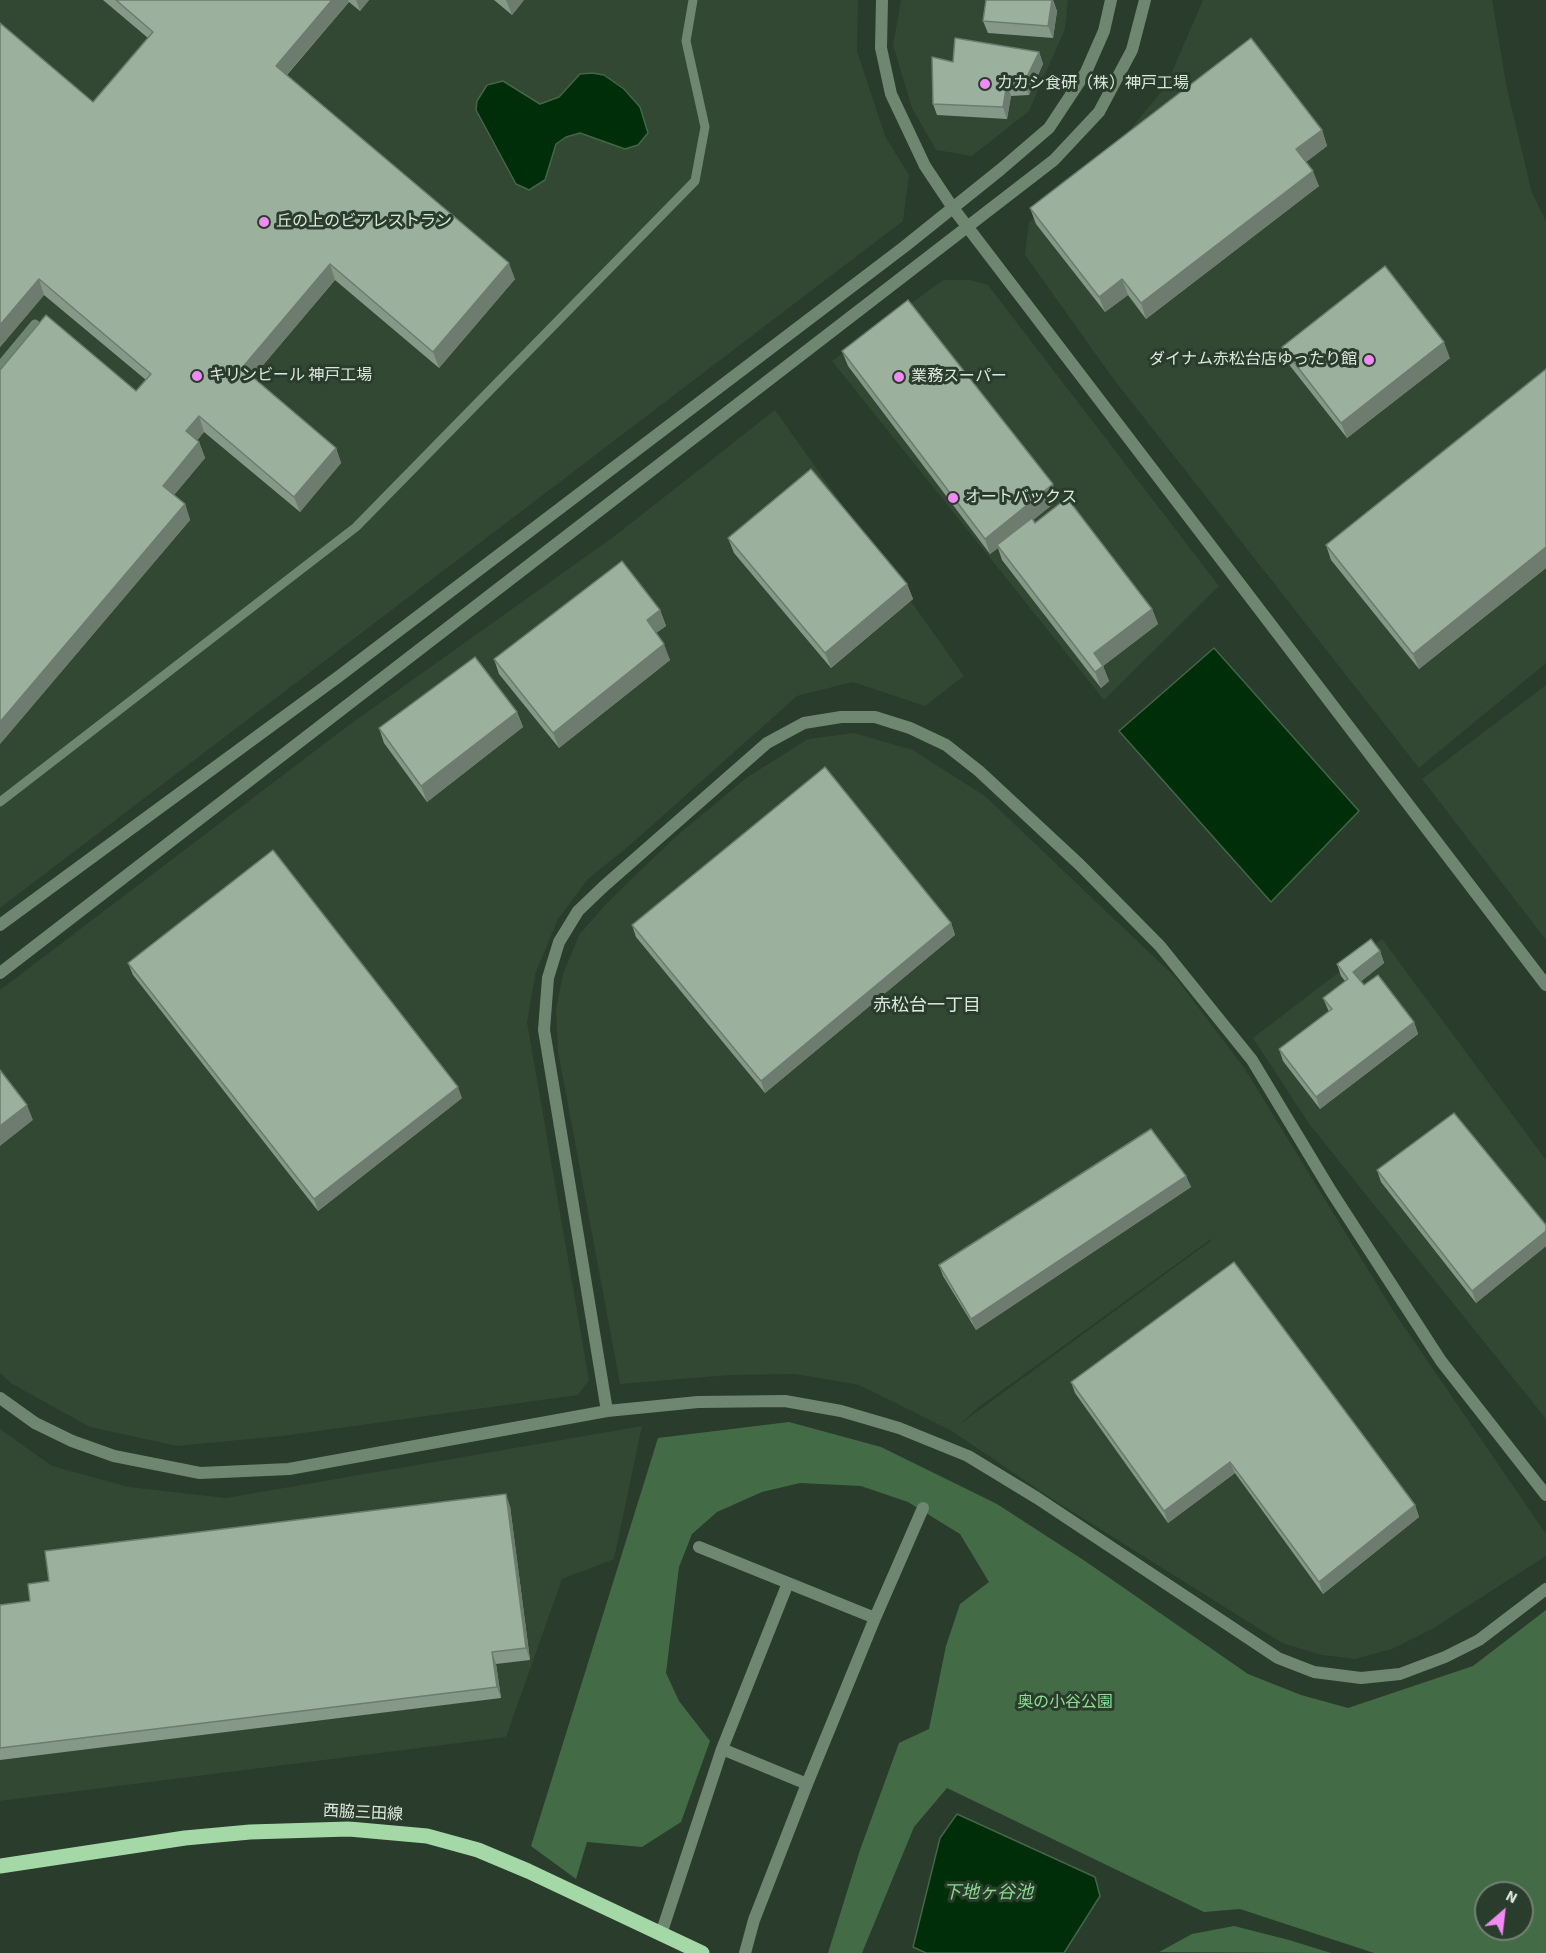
<!DOCTYPE html>
<html>
<head>
<meta charset="utf-8">
<style>
  body { margin:0 }
  #map { position:relative; width:1546px; height:1953px; overflow:hidden; background:#2a3c2b; font-family:"Source Sans 3",sans-serif }
  canvas { display:block }
  .north { position:absolute; left:1474px; top:1881px; width:60px; height:60px; box-sizing:border-box; background:#2a3c2b; border:2px solid #728172; border-radius:50%; rotate:28deg; font-size:16px; font-weight:700; line-height:24px; text-align:center; color:#dde8dd }
  .north::after { content:''; display:block; margin:auto; width:21px; height:27px; background:#f18af4; clip-path:polygon(50% 0,100% 100%,50% 72%,0 100%) }
</style>
</head>
<body>
<div id="map">
<canvas width="1546" height="1953"></canvas>
<div class="north">N</div>
</div>
<script>
const g = document.querySelector('canvas').getContext('2d');
g.lineJoin = 'round';
function fill(path, color) { g.fillStyle = color; g.fill(path, 'evenodd'); }
const poly = rows => new Path2D(rows.map(r => 'M' + r).join(''));
function trace(path, color, width, dash) { g.strokeStyle = color; g.lineWidth = width; g.lineCap = dash ? 'butt' : 'round'; g.setLineDash(dash || []); g.stroke(path); }
function write(font, color, halo, rows, align = 'center') {
  g.font = font + ' "Source Sans 3","Noto Sans JP",sans-serif'; g.lineWidth = 6; g.setLineDash([]); g.textBaseline = 'middle'; g.strokeStyle = halo; g.fillStyle = color; for (const [text, x, y, turn = 0] of rows) {
    g.save(); g.translate(x, y); g.rotate((+turn || 0) * Math.PI / 180); g.textAlign = isNaN(turn) ? turn : align; if (halo) g.strokeText(text, 0, 0); g.fillText(text, 0, 0); g.restore();
  }
}
const built = poly([
  [0,0,858,0,857,51,885,136,909,175,903,221,0,908],
  [901,0,1068,0,1065,29,1029,111,972,156,936,150,912,108,893,45],
  [1203,0,1492,0,1507,89,1532,193,1546,221,1546,663,1419,768,1112,377,1025,255,1029,222,1115,148,1166,86],
  [943,280,970,280,988,285,1219,586,1104,700,832,361],
  [775,410,964,676,925,706,853,682,797,696,630,845,588,879,558,919,536,972,527,1022,589,1380,578,1395,282,1436,177,1446,90,1427,12,1384,0,1373,0,990,349,725,612,538],
  [1546,685,1546,940,1422,779],
  [854,733,913,750,985,796,1176,978,1245,1069,1394,1312,1546,1534,1546,1556,1432,1629,1392,1649,1355,1659,1322,1655,1282,1643,1049,1497,952,1431,859,1385,795,1374,730,1375,620,1384,558,1051,556,1009,563,974,579,935,606,904,673,839,746,778,808,739],
  [1211,1239,1212,1240,960,1424,979,1407],
  [1382,939,1546,1160,1546,1419,1310,1125,1253,1038],
  [642,1426,614,1559,562,1579,506,1737,0,1801,0,1429,52,1466,129,1487,226,1498]
]);
const green = poly([
  [789,1422,881,1447,997,1504,1085,1561,1248,1674,1301,1695,1348,1708,1473,1666,1546,1610,1546,1953,1374,1953,1240,1909,1204,1912,947,1788,914,1827,862,1953,828,1953,860,1850,899,1743,929,1729,946,1646,960,1604,989,1582,960,1534,908,1502,861,1486,800,1483,762,1492,717,1512,692,1534,679,1567,666,1673,679,1701,710,1741,681,1822,642,1847,587,1842,576,1879,531,1846,658,1438],
  [1486,1893,1522,1893,1522,1929,1486,1929],
  [1234,1926,1289,1940,1331,1953,1159,1952,1192,1934]
]);
const water = poly([
  [592,73,604,75,624,89,640,107,648,133,638,145,625,149,580,133,566,137,556,144,545,180,529,190,516,184,476,110,477,101,487,85,503,81,540,104,559,97,580,74,592,73],
  [1214,648,1359,811,1271,902,1119,731,1214,648],
  [957,1814,1095,1877,1100,1896,1064,1953,926,1953,913,1947,940,1838,957,1814]
]);
const service = poly([
  [0,366,35,324],
  [0,802,356,527,695,181,705,127,686,41,693,0]
]);
const minor = poly([
  [699,1547,875,1618],
  [722,1749,807,1784],
  [661,1934,722,1749,788,1583],
  [745,1953,754,1920,807,1784,875,1618,923,1508]
]);
const tertiary = poly([
  [882,0,881,48,891,94,925,166,953,208,1546,985],
  [0,925,338,677,904,247,1000,170,1049,128,1086,72,1104,31,1111,0],
  [0,973,1054,160,1099,112,1132,50,1145,0],
  [0,1398,35,1423,72,1441,114,1456,200,1473,289,1469,607,1411,698,1402,785,1401,841,1411,899,1428,968,1456,1037,1498,1278,1658,1314,1672,1361,1678,1400,1674,1445,1657,1479,1640,1546,1589],
  [607,1411,544,1030,548,978,559,942,578,911,603,887,767,743,804,723,841,717,875,717,910,728,946,745,979,771,1080,865,1160,946,1252,1060,1331,1191,1441,1361,1546,1495]
]);
const primary = poly([
  [0,1866,185,1838,250,1832,349,1829,427,1836,478,1850,528,1871,702,1953]
]);
const wall = poly([
  [103,0,369,0,360,11,349,2,287,75,515,279,439,368,335,280,253,377,336,448,341,463,300,512,204,432,197,440,199,442,205,458,174,495,185,504,190,520,0,744,136,391,146,380,44,295,0,347,0,23,93,102,148,38],
  [494,0,524,0,512,15],
  [986,0,1053,0,1057,11,1053,38,988,33,983,21],
  [1039,52,1043,64,1029,95,1011,96,1007,119,937,115,933,104,953,62],
  [1322,130,1327,146,1306,162,1319,186,1146,319,1128,295,1105,312,1036,224,1030,208],
  [1282,347,1450,358,1347,438,1287,362],
  [842,351,1058,500,1033,520,1035,523,1152,609,1158,624,1103,666,1109,681,1101,688,1002,560,998,548,990,554,848,366],
  [1546,369,1546,568,1419,669,1331,560,1326,545],
  [728,538,907,584,913,599,831,668,734,553],
  [660,610,666,626,656,633,670,660,559,748,499,674,494,659],
  [517,712,523,727,427,802,384,743,379,728],
  [951,923,955,935,765,1093,636,937,632,925],
  [1380,951,1384,963,1361,981,1364,985,1414,1022,1418,1034,1320,1109,1283,1061,1279,1049,1329,1012,1323,998,1345,981,1341,976,1337,964],
  [128,963,462,1098,318,1211,133,975],
  [1377,1170,1546,1225,1546,1246,1476,1303,1381,1182],
  [1186,1176,1191,1187,976,1330,943,1276,939,1265],
  [1071,1382,1415,1505,1419,1517,1323,1594,1235,1473,1168,1523,1075,1393],
  [510,1506,530,1660,496,1664,501,1698,0,1760,0,1605,30,1601,49,1581]
]);
const shadedWall = poly([
  [332,0,348,0,349,2,281,81,276,66],
  [356,0,369,0,360,11],
  [506,0,524,0,512,15],
  [1052,0,1057,11,1053,38,1048,26],
  [1039,52,1043,64,1029,95,1024,83],
  [1007,84,1011,96,1007,119,1003,107],
  [1322,130,1327,146,1302,165,1296,149],
  [1313,171,1319,186,1146,319,1141,303],
  [509,263,515,279,439,368,433,352],
  [330,264,335,280,247,384,242,368],
  [39,279,44,295,0,347,0,325],
  [1122,279,1128,295,1105,312,1099,297],
  [1444,342,1450,358,1347,438,1341,423],
  [199,416,204,432,192,447,186,431],
  [199,442,205,458,169,501,163,486],
  [336,448,341,463,300,512,294,497],
  [1053,484,1058,500,999,548,997,545,998,548,990,554,985,539],
  [185,504,190,520,0,744,0,722],
  [1546,547,1546,568,1419,669,1413,654],
  [907,584,913,599,831,668,825,653],
  [1152,609,1158,624,1103,666,1109,681,1101,688,1095,672,1094,653],
  [660,610,666,626,653,635,647,620],
  [664,644,670,660,559,748,553,733],
  [517,712,523,727,427,802,421,786],
  [951,923,955,935,765,1093,761,1081],
  [1380,951,1384,963,1358,984,1353,972],
  [1414,1022,1418,1034,1320,1109,1316,1097],
  [458,1087,462,1098,318,1211,314,1199],
  [27,1105,33,1120,0,1146,0,1126],
  [1186,1176,1191,1187,976,1330,971,1319],
  [1546,1231,1546,1246,1476,1303,1472,1291],
  [1230,1462,1235,1473,1168,1523,1164,1511],
  [506,1494,510,1506,530,1660,526,1648],
  [1415,1505,1419,1517,1323,1594,1319,1582],
  [492,1652,496,1664,501,1698,497,1687]
]);
const building = poly([
  [116,0,332,0,276,66,509,263,433,352,330,264,242,368,336,448,294,497,199,416,186,431,199,442,163,486,185,504,0,722,0,370,46,315,136,391,151,374,39,279,0,325,0,23,93,102,153,32,116,0],
  [986,0,1052,0,1048,26,983,21,986,0],
  [955,38,1039,52,1024,83,1007,84,1003,107,933,104,932,57,953,62,955,38],
  [1251,38,1322,130,1296,149,1313,171,1141,303,1122,279,1099,297,1030,208,1251,38],
  [1385,266,1444,342,1341,423,1282,347,1385,266],
  [908,300,1053,484,985,539,842,351,908,300],
  [1546,369,1546,547,1413,654,1326,545,1546,369],
  [811,469,907,584,825,653,728,538,811,469],
  [1067,498,1152,609,1094,653,1103,666,1095,672,997,545,1032,518,1035,523,1067,498],
  [622,561,660,610,647,620,664,644,553,733,494,659,622,561],
  [475,657,517,712,421,786,379,728,475,657],
  [825,767,951,923,761,1081,632,925,825,767],
  [273,850,458,1087,314,1199,128,963,273,850],
  [1371,939,1380,951,1353,972,1364,985,1378,975,1414,1022,1316,1097,1279,1049,1332,1009,1323,998,1348,979,1337,964,1371,939],
  [0,1070,27,1105,0,1126,0,1070],
  [1454,1113,1546,1225,1546,1231,1472,1291,1377,1170,1454,1113],
  [1151,1129,1186,1176,971,1319,939,1265,1151,1129],
  [1234,1262,1415,1505,1319,1582,1230,1462,1164,1511,1071,1382,1234,1262],
  [506,1494,526,1648,492,1652,497,1687,0,1748,0,1605,30,1601,28,1584,49,1581,45,1551,506,1494]
]);
const markers = [
  [985,84,6,"#f18af4"],
  [264,222,6,"#f18af4"],
  [1369,360,6,"#f18af4"],
  [197,376,6,"#f18af4"],
  [899,377,6,"#f18af4"],
  [953,498,6,"#f18af4"]
];
const poiNames = [
  ["カカシ食研（株）神戸工場",997,84],
  ["丘の上のビアレストラン",276,222],
  ["ダイナム赤松台店ゆったり館",1357,360,"right"],
  ["キリンビール 神戸工場",209,376],
  ["業務スーパー",911,377],
  ["オートバックス",965,498]
];
const parkNames = [
  ["奥の小谷公園",1065,1703]
];
const streetNames = [
  ["西脇三田線",363,1814,3]
];
const neighbourhoodNames = [
  ["赤松台一丁目",927,1007]
];
const waterNames = [
  ["下地ヶ谷池",988,1894]
];
fill(built, '#324833');
fill(green, '#436c46');
fill(water, '#002e08');
trace(water, '#426648', 1.5);
trace(service, '#6f8770', 9);
trace(minor, '#6f8770', 12);
trace(tertiary, '#6f8770', 12);
trace(primary, '#a5d8a7', 15);
fill(wall, '#869887');
fill(shadedWall, '#6d7c6e');
fill(building, '#9cb19d');
trace(building, '#6d7c6e', 1.5);
for (const [x, y, r, color] of markers) { const dot = new Path2D(); dot.arc(x, y, r, 0, 2 * Math.PI); g.fillStyle = color; g.fill(dot); trace(dot, '#2a3c2b', 2); }
write('16px', '#dde8dd', '#2a3c2b', poiNames, 'left');
write('16px', '#8edf94', '#2a3c2b', parkNames);
write('16px', '#dde8dd', '#2a3c2b', streetNames);
write('18px', '#dde8dd', '#2a3c2b', neighbourhoodNames);
write('italic 18px', '#88d98e', '#2a3c2b', waterNames);
</script>
</body>
</html>
